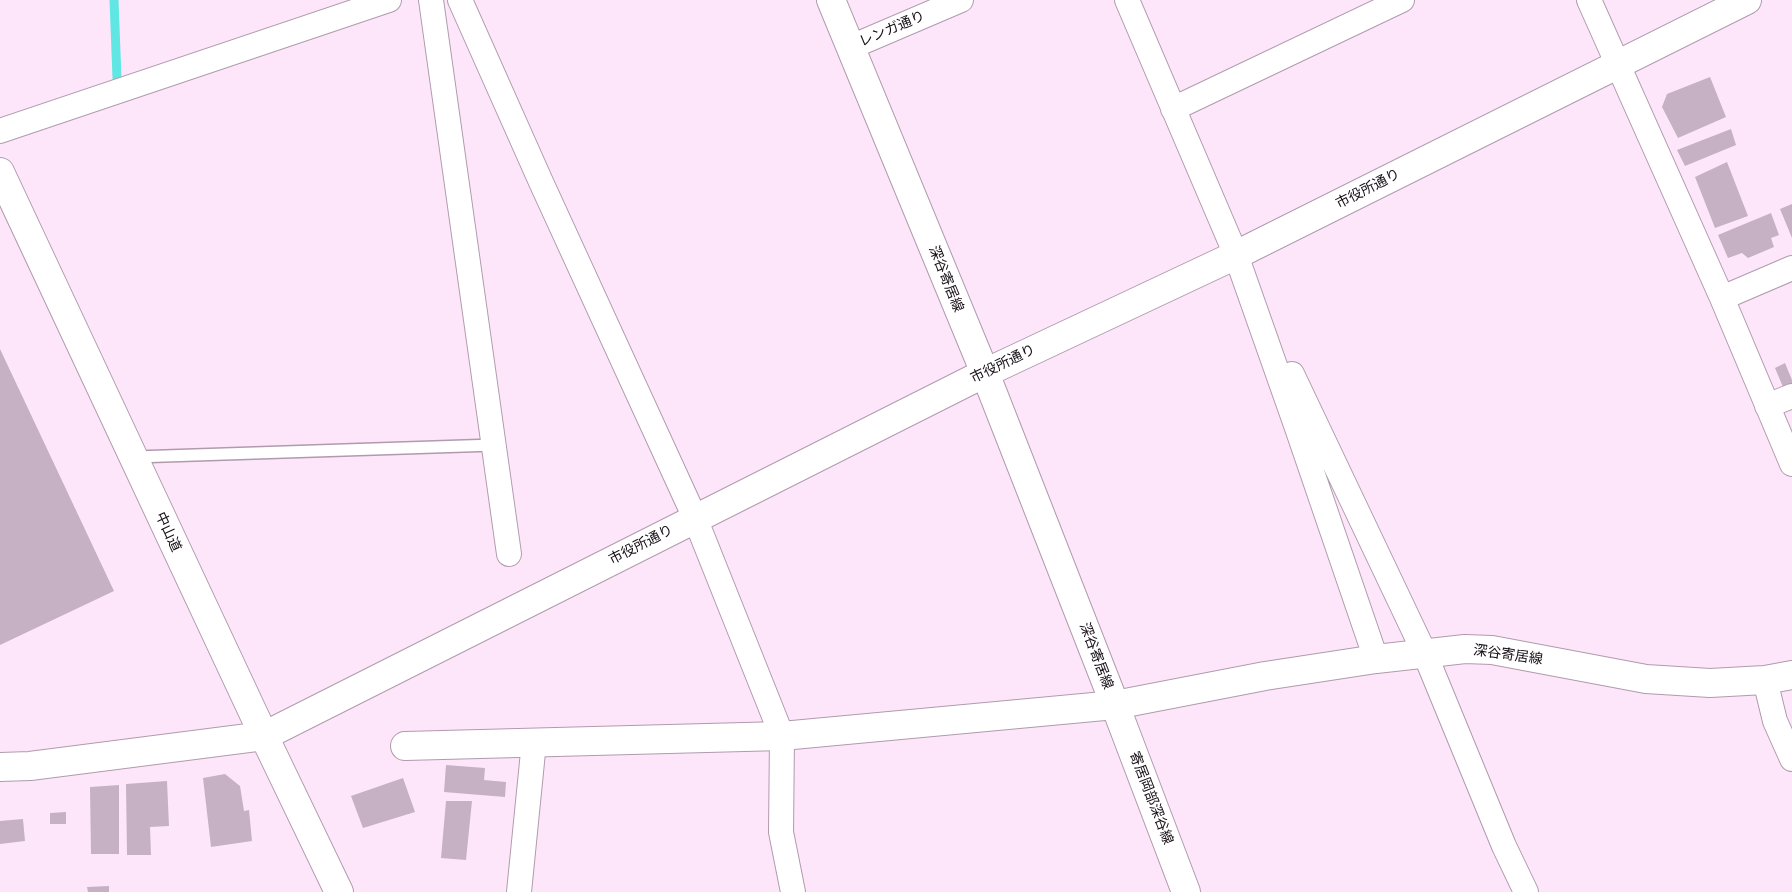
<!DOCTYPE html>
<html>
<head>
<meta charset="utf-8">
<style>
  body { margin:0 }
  canvas { display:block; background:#fde6fa }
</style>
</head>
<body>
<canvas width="1792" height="892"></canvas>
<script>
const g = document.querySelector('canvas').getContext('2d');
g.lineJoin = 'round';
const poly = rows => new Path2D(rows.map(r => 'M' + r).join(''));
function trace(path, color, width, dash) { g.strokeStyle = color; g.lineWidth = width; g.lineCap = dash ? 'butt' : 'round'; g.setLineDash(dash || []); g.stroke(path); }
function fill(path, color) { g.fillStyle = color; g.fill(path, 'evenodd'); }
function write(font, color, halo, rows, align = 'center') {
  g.font = font + ' Literata,"Noto Sans JP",serif'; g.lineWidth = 4; g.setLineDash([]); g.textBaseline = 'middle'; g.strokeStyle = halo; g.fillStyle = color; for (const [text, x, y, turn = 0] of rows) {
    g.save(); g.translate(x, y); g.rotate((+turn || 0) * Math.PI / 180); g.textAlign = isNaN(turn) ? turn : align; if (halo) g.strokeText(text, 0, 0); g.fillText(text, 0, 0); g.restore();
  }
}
const stream = poly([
  [114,0,117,78]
]);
const building = poly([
  [1710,77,1726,117,1678,138,1662,107,1667,94],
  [1731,129,1736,145,1685,166,1677,150],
  [1727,162,1748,216,1715,228,1695,177],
  [1792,204,1792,238,1780,209],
  [1771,213,1779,235,1771,238,1774,247,1748,258,1742,253,1728,258,1718,235],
  [0,349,114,591,0,645],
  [1785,363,1792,380,1792,384,1783,387,1775,368],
  [446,765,485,768,484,780,506,782,505,797,444,792],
  [225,774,240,786,244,811,249,810,252,841,211,847,203,778],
  [403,778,415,812,363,828,351,796],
  [167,781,169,826,150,827,151,855,127,855,126,784],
  [119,785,119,854,91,854,90,787],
  [446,801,472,801,466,860,441,858],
  [66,812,66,824,50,824,50,813],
  [23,819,25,841,0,844,0,821],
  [109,886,109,892,88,892,87,887]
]);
const lane = poly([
  [135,457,494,445]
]);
const street = poly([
  [431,0,509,554],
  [460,0,541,182,695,518,782,736,781,832,793,892],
  [1127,0,1236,255,1297,428,1376,659],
  [1589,0,1722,298,1792,464],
  [851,47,961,0],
  [1173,109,1402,0],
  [0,131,389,0],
  [1722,298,1792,268],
  [1292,374,1425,654,1504,846,1526,892],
  [1767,406,1792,396],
  [1765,680,1775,721,1792,759],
  [519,892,534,742]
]);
const secondary = poly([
  [405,746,782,736,1115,705,1186,892],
  [0,767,30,766,264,736,985,373,1236,255,1747,0]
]);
const primary = poly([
  [831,0,985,373,1115,705,1265,676,1376,659,1465,649,1492,650,1646,679,1710,683,1765,680,1792,675]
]);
const highway = poly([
  [0,172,264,736,339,892]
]);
const streetNames = [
  ["レンガ通り",892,29,-23],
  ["市役所通り",1368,189,-27],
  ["深谷寄居線",946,279,68],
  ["市役所通り",1003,364,-26],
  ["中山道",168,532,65],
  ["市役所通り",641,545,-27],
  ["深谷寄居線",1508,655,8],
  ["深谷寄居線",1096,656,69],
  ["寄居岡部深谷線",1151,798,69]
];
trace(stream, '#61e7e3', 9);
fill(building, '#c6b0c3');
trace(lane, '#b09bad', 14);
trace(street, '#b09bad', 26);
trace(secondary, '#b09bad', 30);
trace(primary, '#b09bad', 30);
trace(highway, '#b09bad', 30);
trace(lane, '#fff', 11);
trace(street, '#fff', 24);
trace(secondary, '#fff', 28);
trace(primary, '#fff', 28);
trace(highway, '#fff', 28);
write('14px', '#150e14', '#fff', streetNames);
</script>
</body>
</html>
